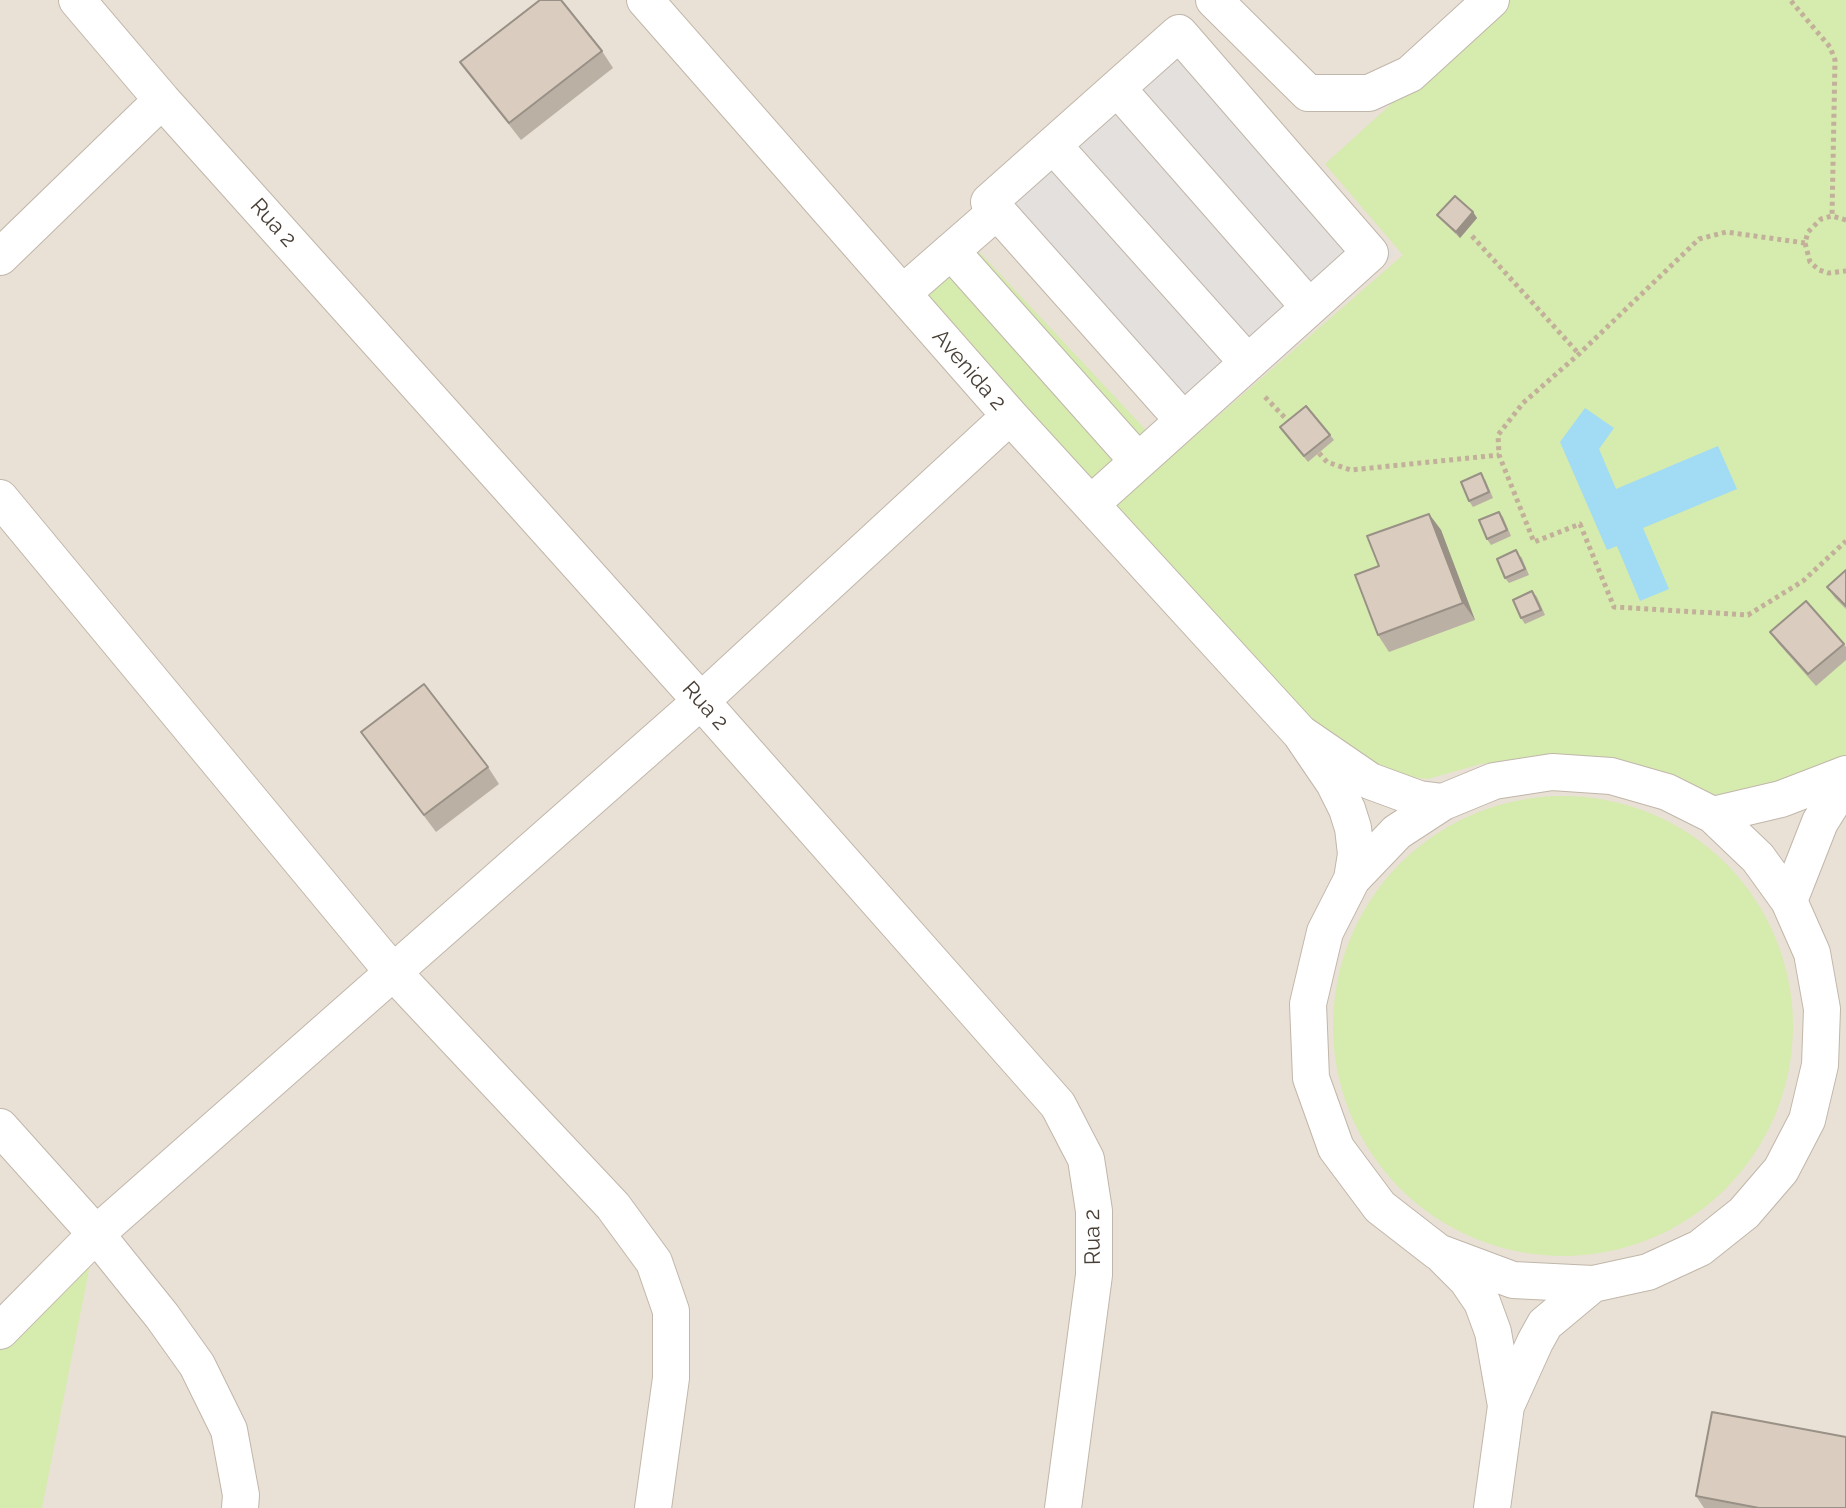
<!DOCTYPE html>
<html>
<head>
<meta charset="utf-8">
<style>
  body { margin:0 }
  canvas { display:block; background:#f5efe8 }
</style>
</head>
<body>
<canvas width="1846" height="1508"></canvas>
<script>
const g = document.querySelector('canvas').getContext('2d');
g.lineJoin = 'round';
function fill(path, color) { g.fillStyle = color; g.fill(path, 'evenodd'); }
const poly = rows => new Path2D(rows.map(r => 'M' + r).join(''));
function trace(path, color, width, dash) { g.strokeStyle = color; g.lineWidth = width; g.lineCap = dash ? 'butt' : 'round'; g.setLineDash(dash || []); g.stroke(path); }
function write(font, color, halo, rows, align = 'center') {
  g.font = font + ' Raleway,sans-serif'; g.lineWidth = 6; g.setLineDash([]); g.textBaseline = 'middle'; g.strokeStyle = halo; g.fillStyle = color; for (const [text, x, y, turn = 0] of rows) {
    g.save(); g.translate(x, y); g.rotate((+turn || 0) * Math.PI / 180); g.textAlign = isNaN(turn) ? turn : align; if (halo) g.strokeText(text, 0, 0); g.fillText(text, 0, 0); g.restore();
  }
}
const residential = poly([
  [0,0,1846,0,1846,1508,0,1508]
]);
const green = poly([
  [1506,0,1846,0,1846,762,1725,797,1577,759,1528,757,1481,764,1428,779,1387,775,1333,745,914,294,971,243,1171,457,1403,255,1325,164],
  '1333 1026a230 230 0 1 1 460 0a230 230 0 1 1-460 0Z',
  [96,1234,42,1508,0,1508,0,1331]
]);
const parking = poly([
  [1184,12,1395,254,1181,439,970,197]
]);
const water = poly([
  [1585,408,1614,428,1599,449,1616,489,1718,446,1737,489,1643,528,1669,589,1640,601,1617,546,1607,550,1560,442]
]);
const path = poly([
  [1791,1,1830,47,1835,60,1832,216],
  [1846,220,1832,216,1821,219,1808,232,1805,243,1810,262,1819,270,1828,273,1846,271],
  [1472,236,1579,354],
  [1805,243,1726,232,1699,239,1579,354,1523,403,1498,435,1499,455,1534,542,1580,524,1614,607,1748,615,1803,581,1846,541],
  [1265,397,1291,424],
  [1319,453,1327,462,1351,470,1499,455]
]);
const minor = poly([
  [77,0,162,100,701,701,1058,1105,1086,1159,1094,1211,1094,1275,1063,1508],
  [645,0,1010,416,1300,733,1334,783,1347,809,1353,828,1356,854,1352,879],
  [1214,0,1308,93,1369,93,1410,74,1491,0],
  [1117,88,1309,307],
  [1053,145,1248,363],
  [951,251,1138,461],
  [0,257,162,100],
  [903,293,997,211],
  [0,498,392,971,613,1206,654,1262,671,1311,671,1378,653,1508],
  [1092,503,1370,253,1179,33,989,202,1183,420],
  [1300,733,1370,781,1419,799,1443,802,1494,781,1552,772,1611,776,1667,792,1713,815,1758,858,1789,901,1812,953,1822,1009,1820,1065,1807,1120,1781,1170,1744,1213,1700,1248,1648,1272,1593,1284,1513,1280,1438,1252,1380,1207,1336,1148,1311,1078,1308,1004,1325,932,1352,879,1397,832,1443,802],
  [1713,815,1781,799,1846,774],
  [1789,901,1820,822,1846,781],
  [0,1127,96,1234,162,1316,197,1365,229,1430,241,1495,240,1508],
  [1444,1257,1467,1280,1482,1302,1493,1332,1506,1406],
  [0,1331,96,1234,701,701,1010,416],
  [1492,1508,1506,1406,1535,1342,1545,1324,1593,1284]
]);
const wall = poly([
  [602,51,613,68,521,140,460,62],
  [1473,212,1477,218,1460,238,1441,220,1437,215],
  [1280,427,1330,435,1334,440,1308,462],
  [1485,479,1493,498,1473,507,1469,501],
  [1499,512,1503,517,1511,536,1491,545,1487,539],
  [1429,514,1441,530,1475,620,1389,652,1378,635,1379,566],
  [1521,556,1529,575,1509,583,1505,578],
  [1846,570,1846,609,1835,598,1827,587],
  [1532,591,1537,597,1545,615,1525,624,1521,618],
  [1806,601,1846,647,1846,660,1816,686,1778,643,1770,632],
  [361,732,488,767,499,784,436,832],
  [1696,1496,1846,1508,1704,1508]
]);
const shadedWall = poly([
  [1473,212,1477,218,1460,238,1456,232],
  [1429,514,1441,530,1475,620,1463,603]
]);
const building = poly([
  [540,0,561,0,602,51,509,123,460,62,540,0],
  [1455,196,1473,212,1456,232,1437,215,1455,196],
  [1306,406,1330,435,1304,456,1280,427,1306,406],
  [1481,473,1489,492,1469,501,1461,482,1481,473],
  [1499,512,1507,530,1487,539,1479,520,1499,512],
  [1429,514,1463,603,1378,635,1355,575,1379,566,1367,536,1429,514],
  [1516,550,1525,569,1505,578,1497,559,1516,550],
  [1846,570,1846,606,1827,587,1846,570],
  [1532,591,1541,610,1521,618,1513,600,1532,591],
  [1806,601,1844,644,1808,674,1770,632,1806,601],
  [424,684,488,767,424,815,361,732,424,684],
  [1712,1412,1846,1437,1846,1508,1759,1508,1696,1496,1712,1412]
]);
const streetNames = [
  ["Rua 2",273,223,48],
  ["Avenida 2",969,370,49],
  ["Rua 2",705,706,48],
  ["Rua 2",1093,1237,-91]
];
fill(residential, '#e9e1d5');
fill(green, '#d6ebae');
fill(parking, '#e3e0dd');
fill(water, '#a1dbf4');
trace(minor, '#c1b6aa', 38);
trace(path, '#c3b09a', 5, [4, 4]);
trace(minor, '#fff', 36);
fill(wall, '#bbb0a4');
fill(shadedWall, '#999086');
fill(building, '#dacdbf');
trace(building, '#999086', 2);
write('22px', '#483f36', '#fff', streetNames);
</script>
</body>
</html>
